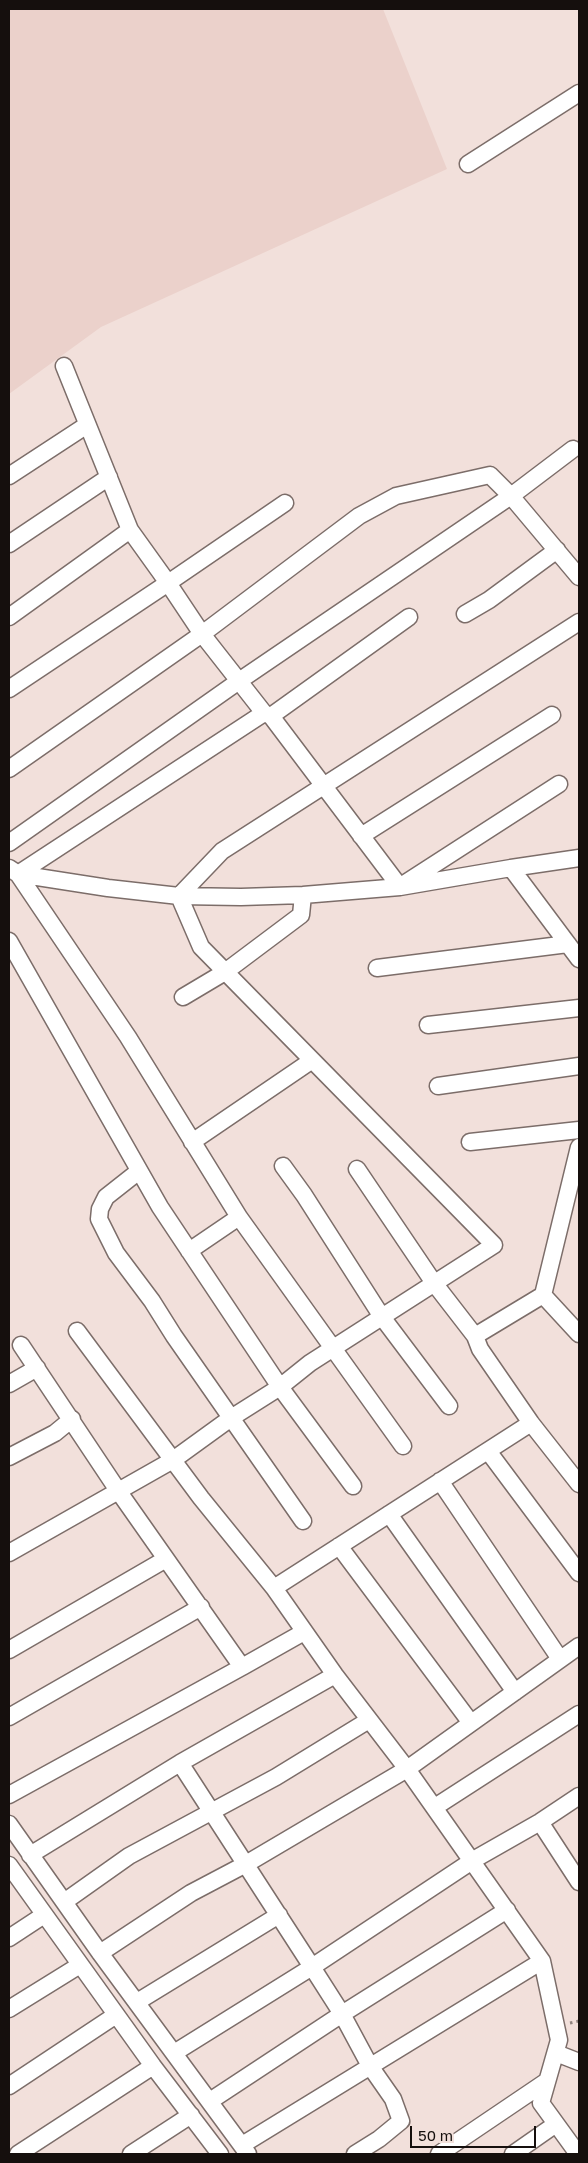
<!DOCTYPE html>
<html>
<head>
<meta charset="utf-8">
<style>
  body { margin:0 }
  #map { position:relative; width:588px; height:2163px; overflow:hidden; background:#f2e0db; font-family:"Golos Text",sans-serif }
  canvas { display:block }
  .frame { position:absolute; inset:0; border:10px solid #150f0d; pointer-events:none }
  .scale { position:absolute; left:410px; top:2126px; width:126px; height:22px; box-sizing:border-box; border:2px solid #150f0d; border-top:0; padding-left:6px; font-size:15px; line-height:18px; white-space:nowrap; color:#150f0d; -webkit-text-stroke:4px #f2e0db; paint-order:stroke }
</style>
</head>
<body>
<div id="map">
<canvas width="588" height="2163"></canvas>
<div class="frame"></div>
<div class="scale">50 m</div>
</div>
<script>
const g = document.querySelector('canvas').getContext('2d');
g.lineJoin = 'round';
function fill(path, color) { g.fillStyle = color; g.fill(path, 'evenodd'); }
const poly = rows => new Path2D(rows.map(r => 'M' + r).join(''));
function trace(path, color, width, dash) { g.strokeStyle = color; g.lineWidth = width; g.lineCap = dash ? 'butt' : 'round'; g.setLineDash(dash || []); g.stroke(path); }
const built = poly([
  [9,9,383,9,447,169,101,327,9,394]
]);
const path = poly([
  [570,2023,579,2021]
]);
const minor = poly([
  [468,164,579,93],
  [9,476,87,425],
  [285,503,168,583,202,634,264,713,271,716,400,887],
  [9,544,109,477],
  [465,614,489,600,557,550],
  [9,617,130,530],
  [9,689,168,583,130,530,64,366],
  [271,716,409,617],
  [9,769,202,634,359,516,396,496,490,475,511,496,573,449],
  [361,836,552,715],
  [9,843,239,681,511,496,579,577],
  [579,858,511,868,579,959],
  [9,868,18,874,108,888,179,896,201,947,494,1245,310,1363,280,1387,160,1207,9,941],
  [511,868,400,887,303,895,241,897,179,896,222,851,579,622],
  [404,884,559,784],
  [377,968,568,944],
  [183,997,225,972,301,915,303,895],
  [428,1025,579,1008],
  [438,1086,579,1066],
  [192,1142,311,1061],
  [470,1142,579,1130],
  [283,1166,304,1195,382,1317,449,1406],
  [357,1169,434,1283,475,1336,480,1349,531,1423,579,1484],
  [139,1171,106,1197,100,1209,99,1219,116,1253,152,1301,174,1336,303,1521],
  [239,1217,403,1446],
  [189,1251,239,1217,128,1037,18,874,264,713],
  [543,1295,579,1334],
  [77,1331,201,1498,274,1588,335,1675,407,1769,542,1961,559,2040,541,2103,578,2154],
  [475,1336,543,1295,579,1147],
  [21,1345,119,1492,242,1667,304,1632],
  [9,1384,37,1368],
  [488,1451,579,1573],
  [9,1457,55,1433,72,1419],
  [440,1481,560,1659],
  [389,1514,515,1692],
  [339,1546,471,1723],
  [9,1553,173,1460,231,1418,280,1387,353,1486],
  [274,1588,531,1423],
  [9,1650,166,1559],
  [9,1717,201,1607],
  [180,1763,312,1967,342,2014,370,2066,393,2099,401,2121,379,2139,355,2154],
  [9,1795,242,1667],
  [435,1807,579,1714],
  [540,1822,579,1882],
  [9,1824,100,1953,248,2154],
  [30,1855,180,1763,335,1675],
  [9,1865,153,2066,220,2154],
  [64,1902,129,1856,276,1777,369,1720],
  [9,1938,44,1915],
  [100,1953,191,1893,246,1864,407,1769,579,1646],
  [137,2002,279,1915],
  [9,2009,80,1965],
  [174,2053,312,1967,475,1859,540,1822,579,1796],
  [556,2053,579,2062],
  [9,2086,116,2015],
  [210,2101,342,2014,507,1910],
  [242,2145,542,1961],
  [18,2154,153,2066],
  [131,2154,191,2115],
  [439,2154,547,2081],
  [513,2154,556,2124]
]);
fill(built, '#ebd1cb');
trace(minor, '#7c6d69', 19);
trace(path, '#928581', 3, [2.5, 4]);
trace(minor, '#fff', 16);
</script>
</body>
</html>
